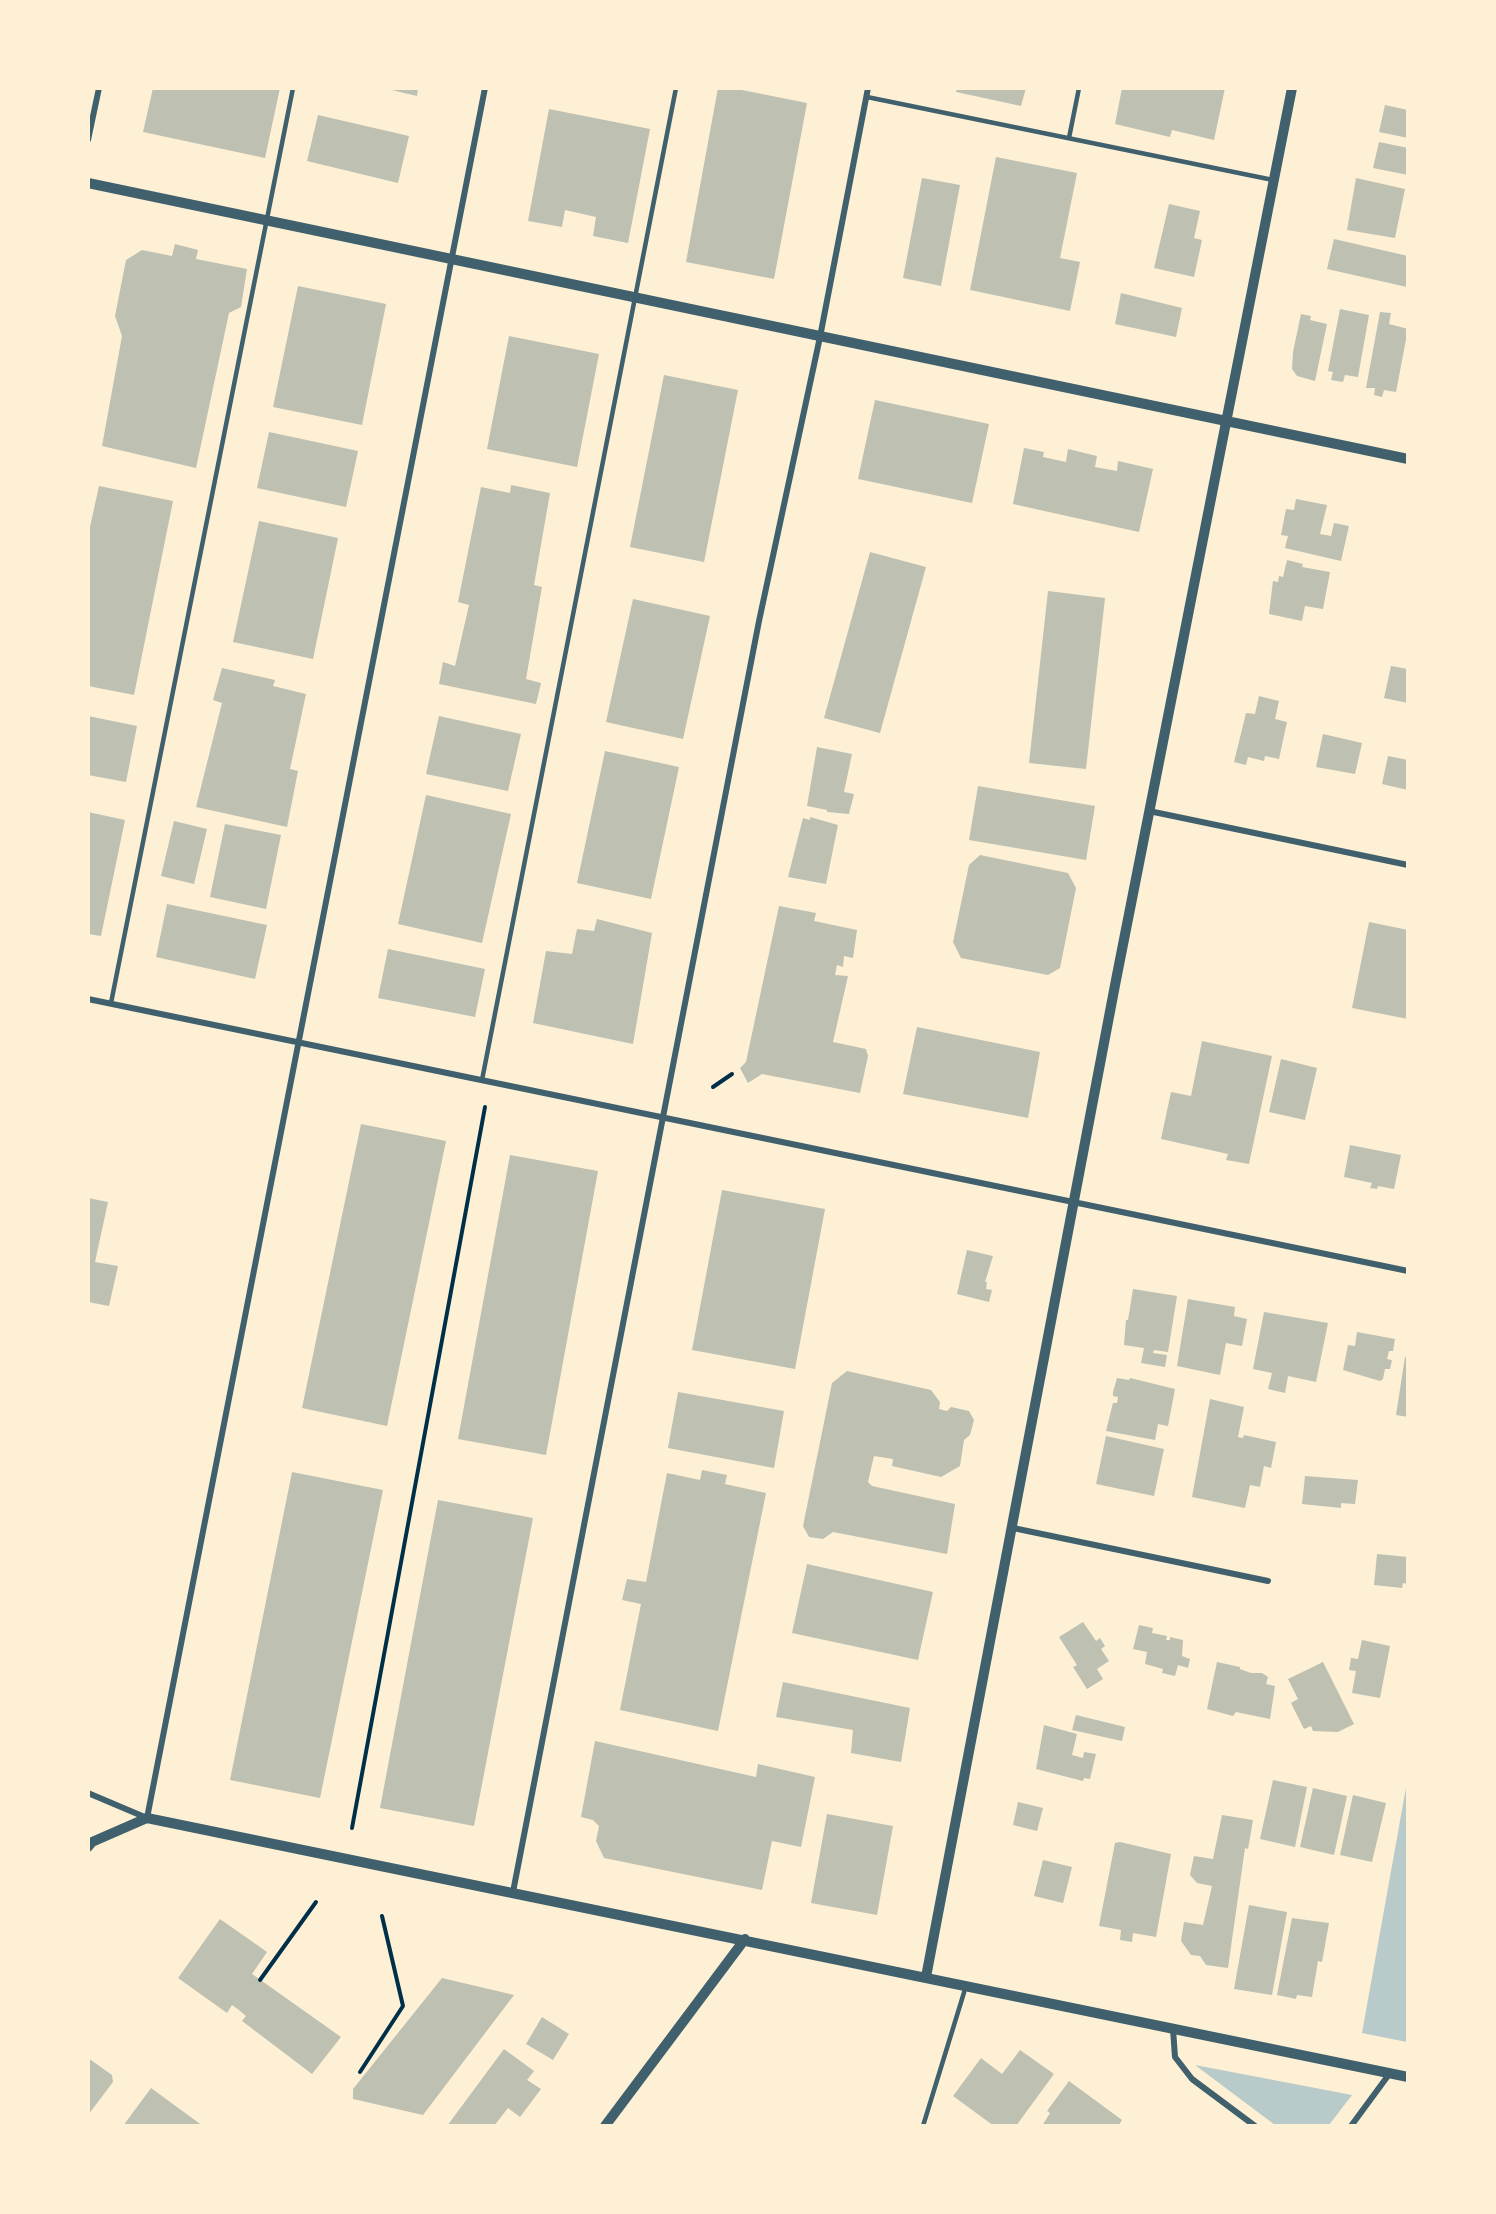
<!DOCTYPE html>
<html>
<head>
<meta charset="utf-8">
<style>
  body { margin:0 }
  #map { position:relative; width:1496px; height:2214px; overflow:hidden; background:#fdf0d5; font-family:"Roboto Condensed",sans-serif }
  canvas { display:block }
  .frame { position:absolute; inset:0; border:90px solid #fdf0d5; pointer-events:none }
</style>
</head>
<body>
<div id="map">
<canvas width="1496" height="2214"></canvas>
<div class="frame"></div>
</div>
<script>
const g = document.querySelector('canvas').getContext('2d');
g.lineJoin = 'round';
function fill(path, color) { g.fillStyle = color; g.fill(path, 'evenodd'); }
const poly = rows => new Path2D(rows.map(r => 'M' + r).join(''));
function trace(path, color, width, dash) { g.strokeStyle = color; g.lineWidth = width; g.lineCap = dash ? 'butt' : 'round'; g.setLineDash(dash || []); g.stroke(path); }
const green = poly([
  [1407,1782,1407,2042,1362,2033],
  [1195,2065,1352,2095,1329,2125,1275,2125]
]);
const building = poly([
  [153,88,280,88,265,158,143,132],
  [383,88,418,88,417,96],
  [718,88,732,88,807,103,774,279,686,262],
  [957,88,1026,88,1021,106,956,92],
  [1122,88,1225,88,1214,140,1172,130,1170,137,1115,124],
  [1385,105,1408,110,1408,138,1379,132],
  [549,109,650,129,628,243,593,236,596,217,565,210,562,227,528,221],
  [318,115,409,136,398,183,307,161],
  [1379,142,1408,148,1408,175,1373,168],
  [996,157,1077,173,1060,258,1080,262,1070,311,970,290],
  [922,178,960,185,941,286,903,278],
  [1356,178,1405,189,1395,238,1347,230],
  [1169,204,1200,211,1194,238,1202,240,1194,277,1154,268],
  [1334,239,1408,256,1407,287,1327,269],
  [175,244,198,250,196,259,247,269,241,307,229,313,196,468,102,446,122,336,115,316,126,260,142,250,172,256],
  [298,286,386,304,362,425,273,407],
  [1121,293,1182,308,1176,337,1115,324],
  [1340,309,1369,315,1358,377,1345,375,1343,382,1331,380,1333,372,1328,371],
  [1380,312,1391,313,1389,324,1408,329,1396,392,1384,390,1382,397,1374,395,1375,388,1366,388],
  [1301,314,1311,316,1310,320,1327,324,1315,381,1297,376,1292,369,1293,352],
  [509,336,599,354,577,467,487,449],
  [664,375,738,390,704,562,630,547],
  [875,400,989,424,972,503,858,479],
  [269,432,358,451,346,507,257,488],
  [1024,448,1044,452,1043,457,1066,462,1068,449,1097,456,1095,467,1117,471,1118,461,1153,469,1139,532,1013,504],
  [511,485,550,493,534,585,542,587,526,679,541,683,536,704,439,684,443,662,455,666,469,605,458,602,481,487,510,493],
  [99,486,173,501,134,695,88,686,88,536],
  [1296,499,1327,505,1320,534,1331,536,1334,523,1349,526,1341,561,1285,548,1288,536,1281,535,1286,509,1294,510],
  [259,521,338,538,313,659,233,642],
  [870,552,926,567,880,733,824,718],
  [1287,560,1303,564,1302,567,1330,572,1323,609,1305,606,1302,621,1269,614,1273,581,1278,582,1279,576,1283,577],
  [1048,591,1105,598,1086,769,1029,763],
  [633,599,710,616,683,739,606,722],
  [1391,666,1408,669,1408,703,1384,698],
  [222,668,275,680,273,686,306,694,290,769,298,771,287,827,196,807,222,703,213,700],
  [1259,696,1279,701,1275,719,1287,722,1279,759,1265,756,1264,761,1248,757,1246,765,1234,762,1246,713,1255,714],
  [88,716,137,726,126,782,88,775],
  [439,716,521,734,508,791,426,774],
  [1323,734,1362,743,1355,774,1316,767],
  [817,747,852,754,844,792,854,794,849,814,827,812,827,810,807,806],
  [605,751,679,767,651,899,577,883],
  [1388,756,1408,760,1408,790,1382,784],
  [978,786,1095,806,1086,860,969,840],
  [426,795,511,814,482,943,398,924],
  [88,812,125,820,101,936,88,934],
  [810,817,838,825,826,884,788,877,803,818,810,820],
  [174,821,207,829,194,884,161,876],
  [225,824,281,835,266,909,210,897],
  [980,855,1068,873,1076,888,1060,968,1048,975,961,958,953,942,969,865],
  [167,904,267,925,255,979,156,957],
  [779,906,816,913,814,921,857,930,853,958,844,956,843,967,837,965,835,975,848,976,833,1042,866,1049,868,1056,860,1093,762,1074,748,1083,740,1068,746,1062],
  [597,919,652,933,633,1044,533,1023,546,951,572,954,577,929,594,931],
  [1369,922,1408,930,1408,1019,1352,1008],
  [388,949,485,969,475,1017,378,998],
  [917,1027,1040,1052,1028,1118,903,1094],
  [1202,1041,1272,1056,1249,1164,1226,1160,1228,1154,1161,1139,1171,1092,1191,1096],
  [1281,1059,1317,1068,1305,1120,1269,1112],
  [361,1124,446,1141,387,1426,302,1408],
  [1350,1145,1401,1155,1394,1189,1378,1186,1377,1189,1370,1188,1372,1183,1344,1177],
  [510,1155,598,1171,546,1455,458,1439],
  [722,1190,825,1209,795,1369,692,1350],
  [88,1198,108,1202,95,1262,118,1266,109,1306,88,1302],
  [967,1250,993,1256,985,1282,987,1282,986,1289,992,1290,989,1302,957,1294],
  [1133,1289,1177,1296,1168,1352,1154,1350,1153,1353,1167,1355,1165,1367,1141,1363,1144,1348,1124,1345,1126,1320,1128,1320],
  [1188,1299,1235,1307,1234,1316,1247,1319,1242,1346,1226,1343,1220,1375,1177,1366],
  [1264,1312,1328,1323,1316,1382,1288,1376,1285,1393,1268,1389,1272,1373,1253,1369],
  [1357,1332,1395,1339,1393,1351,1389,1351,1387,1359,1392,1360,1390,1369,1385,1369,1383,1379,1380,1381,1343,1370,1348,1345,1355,1346],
  [1405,1357,1408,1358,1408,1417,1396,1415],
  [847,1371,931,1390,940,1402,939,1409,947,1411,951,1407,969,1411,974,1420,970,1435,964,1440,960,1466,941,1477,892,1466,893,1459,874,1456,868,1482,872,1486,955,1504,947,1554,833,1532,823,1539,809,1537,803,1526,832,1383],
  [1117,1378,1129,1380,1130,1378,1175,1389,1168,1426,1158,1424,1155,1440,1106,1431,1113,1403,1117,1403,1118,1397,1113,1396,1113,1392],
  [678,1392,784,1411,774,1468,668,1448],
  [1210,1399,1244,1407,1238,1437,1243,1438,1244,1435,1276,1442,1271,1468,1264,1466,1260,1487,1250,1485,1245,1508,1192,1497],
  [1106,1436,1164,1449,1154,1496,1096,1484],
  [702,1470,727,1475,725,1484,766,1493,718,1731,620,1710,641,1604,622,1600,627,1579,646,1582,667,1473,700,1480],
  [292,1472,383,1490,320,1798,230,1780],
  [1305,1476,1358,1480,1355,1504,1341,1503,1341,1508,1302,1504],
  [438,1500,533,1518,474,1826,380,1808],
  [1377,1554,1408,1557,1408,1584,1403,1583,1402,1588,1374,1585],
  [807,1564,933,1592,918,1660,792,1633],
  [1083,1622,1096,1641,1100,1638,1105,1646,1101,1649,1109,1661,1097,1669,1103,1679,1087,1689,1073,1667,1077,1665,1059,1637],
  [1139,1625,1153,1628,1152,1633,1167,1636,1166,1640,1170,1640,1170,1637,1183,1640,1182,1656,1190,1659,1188,1668,1178,1665,1175,1676,1162,1673,1163,1669,1145,1664,1147,1652,1133,1649],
  [1362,1640,1390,1646,1380,1698,1352,1693,1356,1671,1349,1670,1351,1658,1358,1659],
  [1217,1662,1240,1667,1240,1669,1251,1673,1262,1673,1268,1677,1266,1684,1275,1686,1270,1719,1236,1712,1233,1716,1207,1709],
  [1323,1662,1354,1724,1338,1732,1313,1731,1311,1726,1304,1729,1291,1703,1298,1699,1288,1679],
  [783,1682,910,1708,901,1762,851,1753,853,1730,776,1717],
  [1076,1715,1125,1727,1122,1741,1072,1730],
  [1044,1725,1077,1734,1072,1755,1083,1758,1084,1752,1096,1754,1090,1779,1084,1778,1083,1781,1036,1769],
  [595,1741,756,1777,758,1764,815,1777,801,1847,772,1841,762,1890,604,1858,596,1841,599,1826,593,1820,581,1817],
  [1273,1780,1307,1787,1295,1847,1260,1839],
  [1313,1788,1347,1796,1334,1855,1300,1847],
  [1353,1795,1386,1803,1372,1862,1340,1855],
  [1018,1802,1043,1808,1037,1831,1013,1825],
  [827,1814,893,1826,877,1915,811,1903],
  [1222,1815,1253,1820,1248,1849,1245,1848,1228,1968,1206,1965,1200,1956,1191,1955,1181,1941,1184,1922,1203,1925,1212,1886,1197,1883,1190,1875,1194,1856,1213,1859],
  [1120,1842,1171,1854,1156,1937,1133,1933,1132,1942,1120,1940,1121,1930,1099,1926,1115,1843],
  [1043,1860,1072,1867,1063,1903,1034,1896],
  [1249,1905,1287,1912,1272,1995,1234,1989],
  [1292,1918,1329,1923,1322,1962,1318,1961,1312,1997,1297,1995,1296,1999,1277,1995],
  [220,1919,267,1952,252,1974,341,2037,312,2074,242,2021,246,2016,239,2010,232,2005,227,2013,178,1978],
  [442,1978,514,1995,423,2115,353,2099,353,2089],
  [542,2017,569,2034,553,2060,526,2044],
  [504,2049,534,2071,527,2080,541,2089,520,2117,508,2108,494,2126,447,2126],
  [1020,2050,1054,2074,1016,2126,994,2126,953,2096,981,2058,1002,2074],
  [88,2058,112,2075,113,2082,88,2115],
  [1069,2081,1122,2120,1118,2126,1042,2126,1050,2113,1047,2111],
  [151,2088,203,2126,123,2126]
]);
const path = poly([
  [713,1087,732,1074],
  [352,1828,485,1107],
  [260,1980,316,1902],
  [360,2072,403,2006,382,1916]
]);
const service = poly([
  [867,97,1273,180],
  [1069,138,1079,88],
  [111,1003,293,88],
  [482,1080,676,88],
  [923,2126,966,1986]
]);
const minor = poly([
  [88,140,99,88],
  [1149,811,1408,865],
  [88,999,1408,1271],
  [1013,1528,1268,1581],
  [88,1793,147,1818,485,88],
  [513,1892,759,621,820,337,868,88],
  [1173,2029,1175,2057,1192,2079,1255,2126],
  [1351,2126,1390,2073]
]);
const tertiary = poly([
  [88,183,1408,459],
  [88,1847,92,1842,147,1818,1408,2077],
  [926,1977,1116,980,1292,88],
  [605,2126,745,1939]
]);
fill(green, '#b9caca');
fill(building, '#bec0b2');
trace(path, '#003049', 4);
trace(service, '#3f606c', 4.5);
trace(minor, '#3f606c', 6);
trace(tertiary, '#3f606c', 10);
</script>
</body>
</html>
